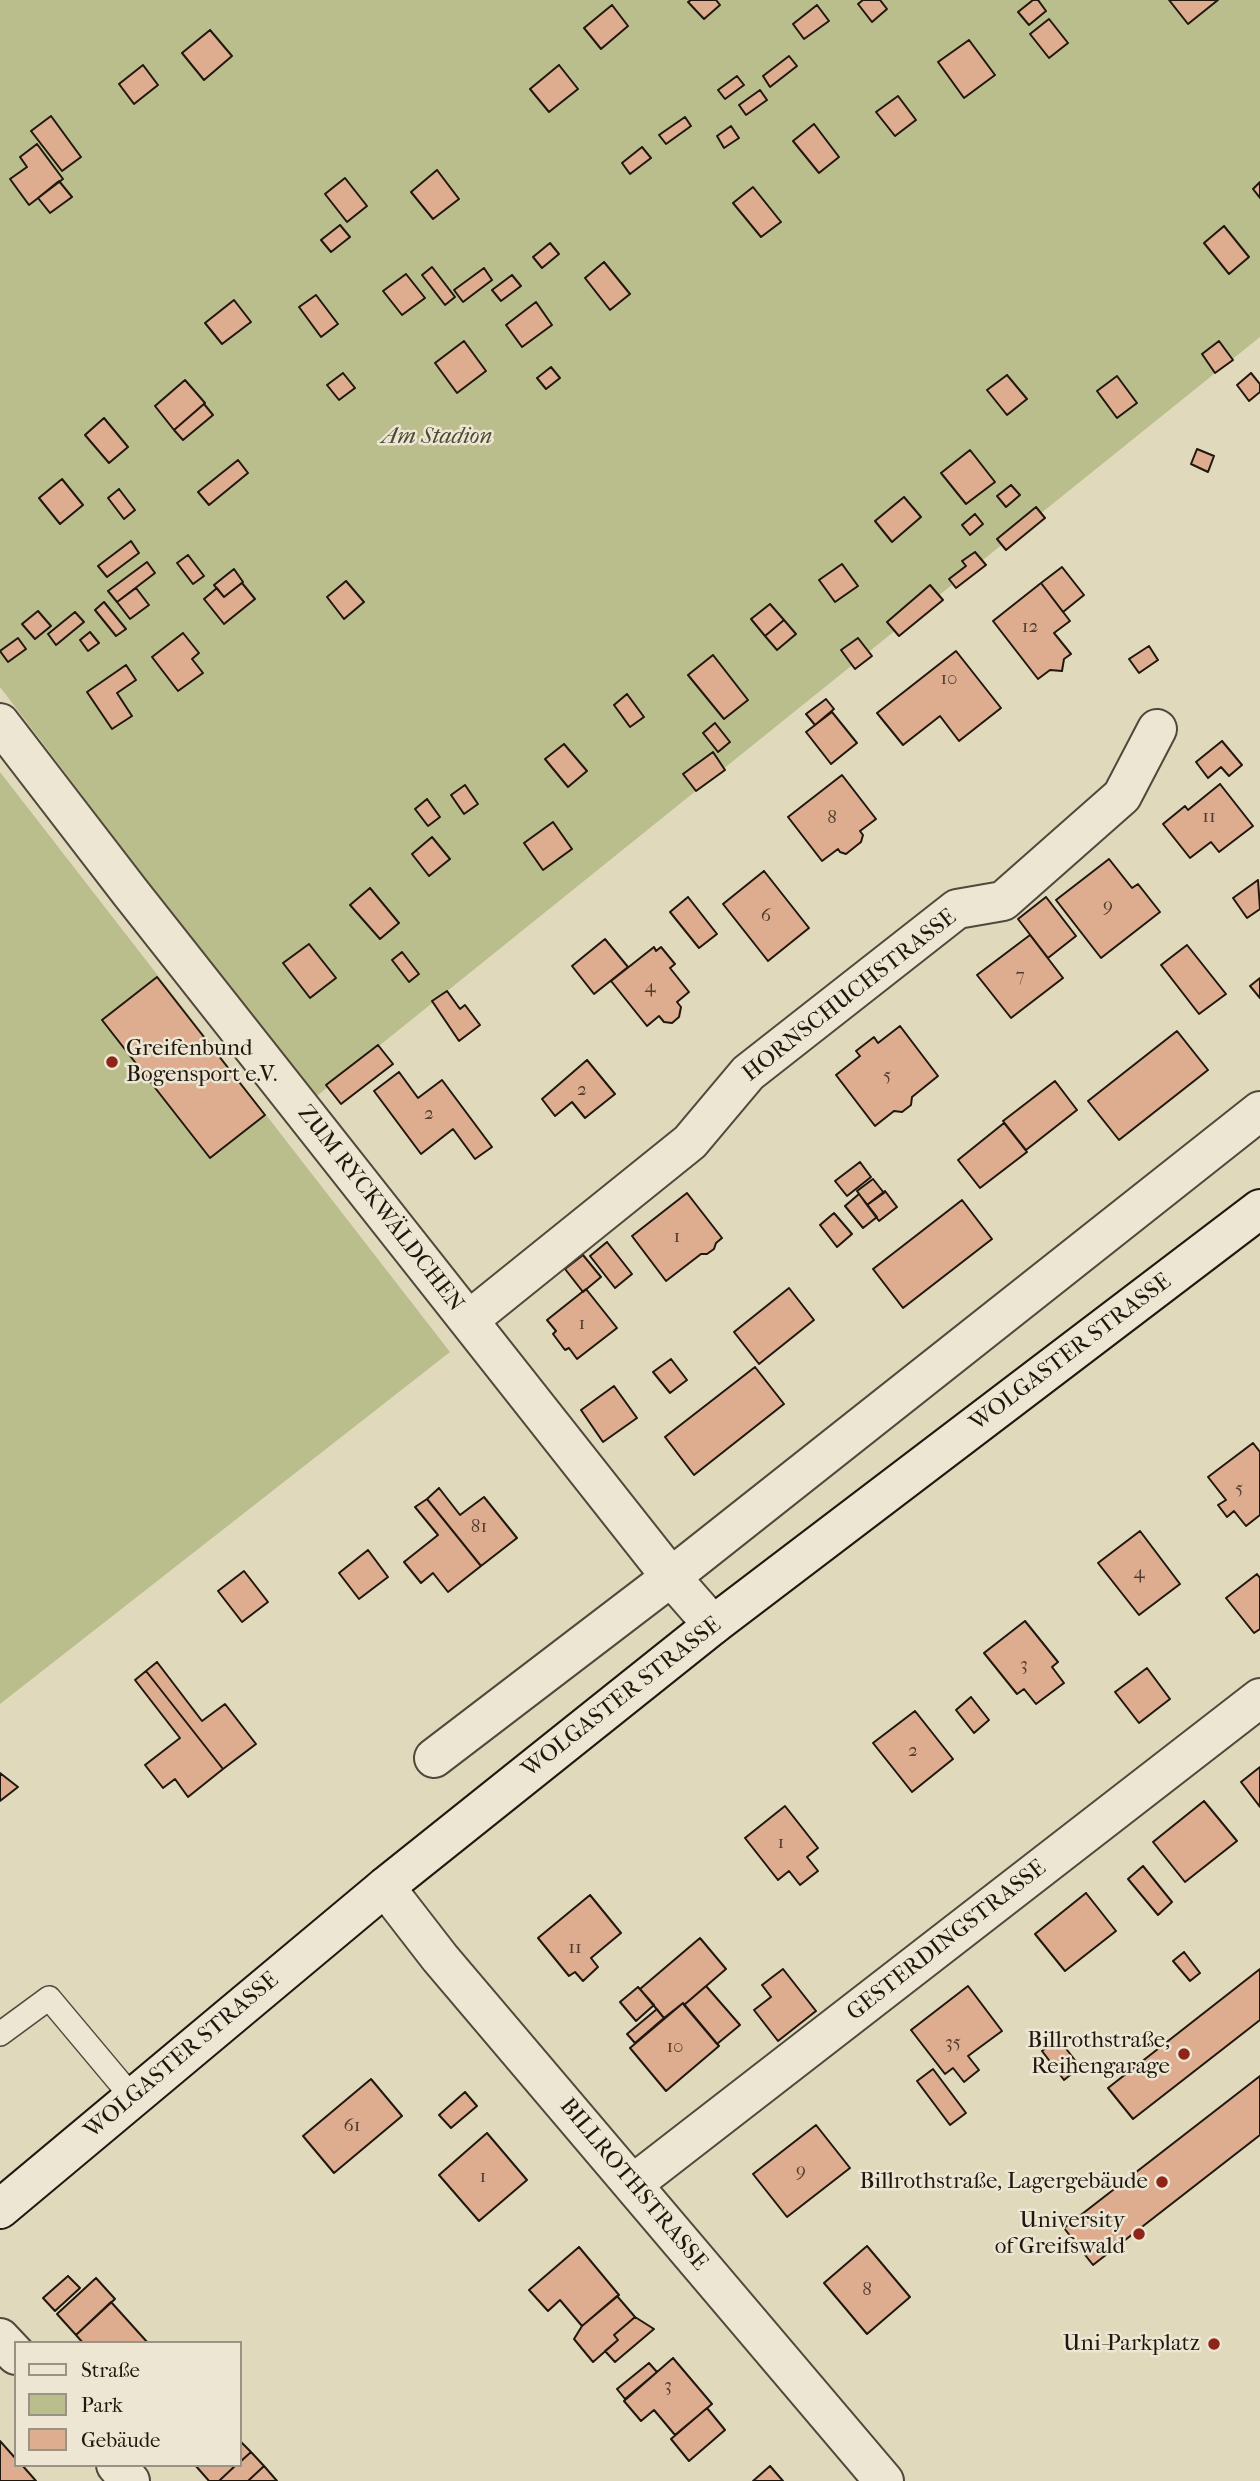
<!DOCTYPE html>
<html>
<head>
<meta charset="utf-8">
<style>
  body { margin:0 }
  #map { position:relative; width:1260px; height:2481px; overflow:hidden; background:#e1d9bc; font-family:"IM FELL French Canon",serif }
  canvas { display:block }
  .legend { position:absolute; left:14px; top:2341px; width:228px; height:126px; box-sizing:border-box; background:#ece6d3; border:2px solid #9a9384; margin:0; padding:9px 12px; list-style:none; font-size:21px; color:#20170e }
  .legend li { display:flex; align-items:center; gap:14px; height:35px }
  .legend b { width:35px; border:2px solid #9a9384 }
</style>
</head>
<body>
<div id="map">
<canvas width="1260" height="2481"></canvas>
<ul class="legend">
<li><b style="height:9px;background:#ece6d3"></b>Straße</li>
<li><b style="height:19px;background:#babd8c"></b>Park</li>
<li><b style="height:19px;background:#deac8e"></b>Gebäude</li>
</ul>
</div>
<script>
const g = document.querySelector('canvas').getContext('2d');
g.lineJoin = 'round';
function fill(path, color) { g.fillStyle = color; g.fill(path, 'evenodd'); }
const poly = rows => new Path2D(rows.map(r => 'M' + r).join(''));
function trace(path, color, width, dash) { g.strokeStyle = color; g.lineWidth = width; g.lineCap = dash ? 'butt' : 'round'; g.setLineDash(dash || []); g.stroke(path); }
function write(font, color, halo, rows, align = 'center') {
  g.font = font + ' "IM FELL French Canon",serif'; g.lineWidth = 5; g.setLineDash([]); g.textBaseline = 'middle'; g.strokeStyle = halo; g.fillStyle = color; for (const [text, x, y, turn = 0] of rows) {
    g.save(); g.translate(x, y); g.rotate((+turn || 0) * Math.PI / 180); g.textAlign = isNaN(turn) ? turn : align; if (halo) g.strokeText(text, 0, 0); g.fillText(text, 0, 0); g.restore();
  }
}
const green = poly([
  [0,0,1260,0,1260,337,313,1099,0,687],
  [0,772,450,1352,0,1704]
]);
const building = poly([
  [691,0,716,0,720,5,704,19,688,2,691,0],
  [863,0,880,0,887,9,872,22,858,4,863,0],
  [1033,0,1038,0,1046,11,1029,25,1018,12,1033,0],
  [1169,0,1218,0,1188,24,1169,0],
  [612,5,628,26,601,49,584,28,612,5],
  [817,5,829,21,804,39,793,24,817,5],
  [1049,19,1068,43,1049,58,1030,34,1049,19],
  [210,30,232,56,204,80,182,53,210,30],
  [969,40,995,75,964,98,938,62,969,40],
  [789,56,797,66,770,87,763,76,789,56],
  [143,65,158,85,134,104,119,84,143,65],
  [559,65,578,89,549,112,530,89,559,65],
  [737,76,744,85,725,99,718,90,737,76],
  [760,90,767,100,746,115,739,105,760,90],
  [898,96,916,120,895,136,876,112,898,96],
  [51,116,81,157,62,171,31,131,51,116],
  [685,117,691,126,666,144,659,135,685,117],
  [814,124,839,157,819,173,793,141,814,124],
  [731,126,739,138,724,148,717,136,731,126],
  [37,144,63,179,29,205,10,179,27,167,20,157,37,144],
  [642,147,651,158,630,174,622,163,642,147],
  [437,170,459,199,433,219,411,192,437,170],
  [345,178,367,206,347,222,325,194,345,178],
  [59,181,72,197,50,213,38,198,59,181],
  [1260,182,1260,198,1253,189,1260,182],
  [753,187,781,222,761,237,733,203,753,187],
  [340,225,350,237,331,252,321,240,340,225],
  [1224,226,1249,257,1229,274,1204,243,1224,226],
  [550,243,559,254,542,268,533,257,550,243],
  [604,262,630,294,610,310,585,278,604,262],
  [432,267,455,297,445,305,422,275,432,267],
  [484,268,492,280,463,302,454,290,484,268],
  [406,274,425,298,402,315,383,291,406,274],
  [512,275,521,286,501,301,492,290,512,275],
  [316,295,338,324,321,337,299,307,316,295],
  [234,300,251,322,222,344,205,323,234,300],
  [536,302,552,325,522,347,506,325,536,302],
  [464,341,486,371,457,393,435,363,464,341],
  [1219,341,1233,360,1215,373,1202,354,1219,341],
  [551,367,560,378,546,389,537,378,551,367],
  [343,373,355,388,339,400,327,385,343,373],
  [1251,373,1260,384,1260,392,1249,401,1237,385,1251,373],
  [1007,375,1027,399,1007,415,987,390,1007,375],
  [1117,376,1137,403,1117,418,1097,391,1117,376],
  [185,380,205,403,174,430,155,406,185,380],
  [204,404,213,415,183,440,174,430,204,404],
  [104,418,128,447,109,463,85,435,104,418],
  [1197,449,1214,456,1208,472,1191,464,1197,449],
  [970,450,995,482,966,504,941,473,970,450],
  [238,460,248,473,209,505,198,492,238,460],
  [62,479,83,505,60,524,39,498,62,479],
  [1011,485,1020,495,1006,507,997,496,1011,485],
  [119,489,135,510,124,519,108,498,119,489],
  [904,497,921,517,892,542,875,521,904,497],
  [1036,507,1045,518,1006,550,997,539,1036,507],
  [975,514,983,524,970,535,962,525,975,514],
  [131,541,139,553,107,577,98,566,131,541],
  [975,552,986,565,956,588,949,579,966,566,962,561,975,552],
  [188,555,204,576,193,584,177,563,188,555],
  [147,562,155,573,117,602,108,591,147,562],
  [842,564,858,586,835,602,819,580,842,564],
  [1062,567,1084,595,1063,612,1041,583,1062,567],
  [234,569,243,582,224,597,214,585,234,569],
  [346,581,364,602,344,619,327,597,346,581],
  [242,583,255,599,224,624,204,599,217,588,224,597,242,583],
  [1041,583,1070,621,1054,633,1071,654,1064,659,1062,671,1050,670,1038,679,993,621,1041,583],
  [930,585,943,600,899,636,887,622,930,585],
  [136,588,149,605,130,619,117,602,136,588],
  [104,602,126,629,116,636,95,610,104,602],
  [770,604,784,620,765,636,751,619,770,604],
  [38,611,51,626,35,639,22,624,38,611],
  [75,612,84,622,56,645,48,634,75,612],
  [784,620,796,634,777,650,765,636,784,620],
  [90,632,99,643,88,651,80,640,90,632],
  [183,633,199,653,192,659,203,673,178,691,152,657,183,633],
  [18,638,26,649,8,662,0,651,18,638],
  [858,638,872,656,855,669,841,650,858,638],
  [1149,646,1158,660,1139,673,1129,659,1149,646],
  [956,651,1001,708,959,741,940,716,903,745,877,713,956,651],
  [713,655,748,700,724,719,688,675,713,655],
  [126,665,136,680,117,693,132,716,112,729,87,692,126,665],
  [627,694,644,717,630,727,614,705,627,694],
  [826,699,834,709,815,725,806,714,826,699],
  [832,712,857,743,831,764,806,732,832,712],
  [715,723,730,742,718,752,703,733,715,723],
  [1222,741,1242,765,1229,776,1221,767,1208,778,1196,762,1222,741],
  [564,744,587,771,568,787,545,759,564,744],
  [713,752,725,770,696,791,683,774,713,752],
  [842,775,876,819,860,831,863,835,861,842,846,854,840,852,838,849,822,861,788,817,842,775],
  [1220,784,1253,826,1219,852,1211,842,1190,858,1163,824,1185,806,1188,810,1220,784],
  [465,785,478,804,464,814,451,795,465,785],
  [427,799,440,817,428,826,415,809,427,799],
  [553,822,572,849,543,870,524,843,553,822],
  [432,837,450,859,429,876,412,854,432,837],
  [1109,859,1132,888,1138,884,1160,912,1101,958,1056,900,1109,859],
  [764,871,809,928,768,961,723,904,764,871],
  [1258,880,1260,909,1247,918,1233,898,1258,880],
  [370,888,399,923,380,939,350,905,370,888],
  [688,897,717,934,699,948,670,912,688,897],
  [1046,897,1076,936,1048,958,1018,919,1046,897],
  [1030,935,1063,978,1011,1018,977,975,1030,935],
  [605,939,628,967,594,994,572,966,605,939],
  [309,944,336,978,310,998,283,963,309,944],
  [1187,945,1226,994,1199,1014,1161,965,1187,945],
  [654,947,656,951,661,947,675,964,670,968,689,992,677,1002,681,1007,679,1017,672,1023,664,1022,659,1016,647,1026,611,981,654,947],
  [402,952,419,974,409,982,392,960,402,952],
  [157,977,265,1115,210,1158,102,1020,157,977],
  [1260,978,1260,998,1250,986,1260,978],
  [447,991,460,1009,465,1005,480,1025,459,1041,432,1001,447,991],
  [900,1026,938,1076,912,1097,911,1105,902,1112,894,1111,875,1126,836,1075,860,1056,856,1051,874,1037,878,1043,900,1026],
  [1177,1031,1208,1070,1119,1140,1088,1101,1177,1031],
  [378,1045,393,1064,341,1104,326,1085,378,1045],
  [587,1060,615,1094,585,1118,572,1102,555,1116,542,1099,587,1060],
  [399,1072,418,1098,442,1080,492,1147,475,1159,453,1129,421,1154,374,1091,399,1072],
  [1055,1081,1077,1110,1026,1150,1003,1121,1055,1081],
  [1004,1123,1027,1152,980,1188,958,1160,1004,1123],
  [860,1162,871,1177,847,1196,835,1181,860,1162],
  [873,1179,884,1193,867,1205,857,1191,873,1179],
  [885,1191,897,1207,879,1221,867,1205,885,1191],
  [687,1193,722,1238,716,1243,714,1249,707,1254,701,1254,666,1281,632,1236,687,1193],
  [859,1194,877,1217,863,1228,845,1206,859,1194],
  [962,1200,992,1239,903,1308,873,1269,962,1200],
  [834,1213,852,1234,837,1247,820,1225,834,1213],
  [607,1242,632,1274,615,1288,590,1256,607,1242],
  [583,1255,601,1277,583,1292,565,1269,583,1255],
  [789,1288,814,1320,759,1364,734,1332,789,1288],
  [586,1289,617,1328,577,1359,569,1348,565,1350,553,1334,556,1331,547,1320,586,1289],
  [671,1359,687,1380,670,1393,653,1372,671,1359],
  [755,1367,784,1404,694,1475,665,1437,755,1367],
  [614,1386,637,1418,603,1442,581,1410,614,1386],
  [1253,1443,1260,1452,1260,1515,1246,1526,1234,1511,1227,1517,1218,1505,1226,1500,1208,1477,1253,1443],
  [439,1488,460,1515,484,1497,517,1538,481,1566,427,1499,439,1488],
  [427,1499,481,1566,448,1592,433,1573,421,1583,404,1562,438,1535,415,1507,427,1499],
  [1140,1531,1180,1584,1139,1615,1098,1563,1140,1531],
  [368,1550,388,1577,359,1599,339,1573,368,1550],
  [244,1571,268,1602,242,1622,218,1591,244,1571],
  [1257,1574,1260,1578,1260,1629,1254,1633,1226,1598,1257,1574],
  [1025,1621,1058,1662,1052,1667,1064,1683,1036,1704,1024,1689,1017,1694,984,1653,1025,1621],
  [157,1662,202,1721,225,1704,256,1744,223,1769,146,1671,157,1662],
  [1147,1668,1170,1699,1139,1723,1115,1692,1147,1668],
  [146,1671,223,1769,188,1797,175,1779,163,1788,145,1765,180,1738,135,1680,146,1671],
  [971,1697,989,1720,974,1733,956,1710,971,1697],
  [915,1711,953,1759,912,1792,873,1743,915,1711],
  [1260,1767,1260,1807,1241,1782,1260,1767],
  [0,1773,18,1787,0,1801,0,1773],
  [1204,1801,1237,1841,1185,1882,1153,1842,1204,1801],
  [785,1806,818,1848,807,1857,818,1871,800,1885,789,1871,778,1880,745,1838,785,1806],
  [1143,1866,1172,1902,1158,1915,1128,1879,1143,1866],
  [1086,1893,1116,1931,1065,1971,1035,1934,1086,1893],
  [590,1895,621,1933,591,1958,598,1967,583,1981,575,1972,569,1976,538,1938,590,1895],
  [700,1938,726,1969,684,2005,683,2003,664,2018,640,1989,700,1938],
  [1184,1952,1200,1973,1190,1981,1173,1961,1184,1952],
  [783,1969,816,2011,778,2041,754,2010,771,1997,762,1985,783,1969],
  [1260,1969,1260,2020,1133,2119,1108,2088,1260,1969],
  [706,1986,740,2025,717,2044,684,2005,706,1986],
  [968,1986,1002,2031,968,2056,979,2070,964,2082,953,2068,945,2074,911,2030,968,1986],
  [638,1987,654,2005,636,2021,620,2002,638,1987],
  [683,2003,719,2046,666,2091,630,2048,683,2003],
  [657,2009,664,2018,635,2043,627,2034,657,2009],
  [1058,2038,1080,2067,1064,2080,1042,2051,1058,2038],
  [933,2069,966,2113,950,2125,917,2081,933,2069],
  [1260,2076,1260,2135,1093,2265,1064,2228,1260,2076],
  [371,2079,402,2116,334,2173,303,2136,371,2079],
  [465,2092,477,2106,451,2128,439,2115,465,2092],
  [816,2125,850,2168,787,2217,753,2174,816,2125],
  [487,2133,527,2180,479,2221,439,2175,487,2133],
  [867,2246,910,2297,867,2334,824,2283,867,2246],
  [579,2247,619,2295,582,2326,560,2300,548,2311,529,2290,579,2247],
  [68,2276,80,2288,55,2311,43,2298,68,2276],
  [96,2278,115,2299,76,2335,57,2314,96,2278],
  [617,2296,635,2317,614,2335,618,2340,593,2362,574,2339,582,2326,617,2296],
  [111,2302,148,2343,83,2343,76,2335,111,2302],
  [635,2317,654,2329,615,2362,605,2351,618,2340,614,2335,635,2317],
  [673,2358,712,2404,675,2435,654,2410,641,2421,624,2401,673,2358],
  [649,2363,657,2372,625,2399,617,2389,649,2363],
  [707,2408,725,2430,689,2461,671,2439,707,2408],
  [0,2441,16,2459,16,2465,22,2465,36,2481,0,2481,0,2441],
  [240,2441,251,2452,240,2462,240,2441],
  [251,2452,264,2466,248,2481,219,2481,236,2465,240,2465,240,2462,251,2452],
  [195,2465,236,2465,219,2481,209,2481,195,2465],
  [264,2466,277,2481,248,2481,264,2466],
  [770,2466,783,2481,753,2481,770,2466]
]);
const lane = poly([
  [0,2034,49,1998,132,2097]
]);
const street = poly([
  [0,723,130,892,671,1577,713,1625],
  [469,1320,690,1142,748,1073,957,909,1003,901,1122,796,1157,729],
  [434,1758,671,1577,1260,1111],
  [385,1887,440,1958,884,2481],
  [633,2184,1260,1698],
  [0,2338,16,2355],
  [116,2465,130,2481]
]);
const secondary = poly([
  [0,2209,385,1887,579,1732,713,1625,1260,1209]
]);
const markers = [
  [112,1062,7,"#8f2418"],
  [1184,2054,7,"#8f2418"],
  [1162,2182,7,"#8f2418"],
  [1139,2234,7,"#8f2418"],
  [1214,2344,7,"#8f2418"]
];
const numberNames = [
  ["12",1030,627],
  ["10",949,679],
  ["11",1209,817],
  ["8",832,818],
  ["9",1108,906],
  ["6",766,916],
  ["7",1020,976],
  ["4",650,987],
  ["5",887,1076],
  ["2",582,1090],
  ["2",429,1114],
  ["1",677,1237],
  ["1",582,1324],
  ["5",1239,1489],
  ["81",479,1527],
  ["4",1139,1573],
  ["3",1024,1665],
  ["2",913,1751],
  ["1",781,1843],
  ["11",575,1948],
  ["35",953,2043],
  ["10",675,2047],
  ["61",352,2126],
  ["9",801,2171],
  ["1",483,2177],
  ["8",867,2290],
  ["3",668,2386]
];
const parkNames = [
  ["Am Stadion",437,437]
];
const streetNames = [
  ["HORNSCHUCHSTRASSE",850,996,-38],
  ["ZUM RYCKWÄLDCHEN",380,1209,52],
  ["WOLGASTER STRASSE",1071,1353,-37],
  ["WOLGASTER STRASSE",622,1698,-38],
  ["GESTERDINGSTRASSE",947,1941,-38],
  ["WOLGASTER STRASSE",182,2056,-40],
  ["BILLROTHSTRASSE",633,2185,50]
];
const poiNames = [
  ["Greifenbund",126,1049,"left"],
  ["Bogensport e.V.",126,1075,"left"],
  ["Billrothstraße,",1170,2041],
  ["Reihengarage",1170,2067],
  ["Billrothstraße, Lagergebäude",1148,2182],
  ["University",1125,2221],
  ["of Greifswald",1125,2247],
  ["Uni-Parkplatz",1200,2344]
];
fill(green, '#babd8c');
fill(building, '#deac8e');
trace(building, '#20170e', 2);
trace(lane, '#50483a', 26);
trace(street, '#50483a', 42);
trace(secondary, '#20170e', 42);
trace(lane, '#ece6d3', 23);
trace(street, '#ece6d3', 38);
trace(secondary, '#ece6d3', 38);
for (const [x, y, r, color] of markers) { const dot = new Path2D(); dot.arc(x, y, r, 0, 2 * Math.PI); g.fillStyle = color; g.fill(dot); trace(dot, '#ece6d3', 2.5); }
write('19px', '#503c2e', null, numberNames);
write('italic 23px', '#4e4934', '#ece6d3', parkNames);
write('23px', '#20170e', '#ece6d3', streetNames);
write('23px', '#20170e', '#ece6d3', poiNames, 'right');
</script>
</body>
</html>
